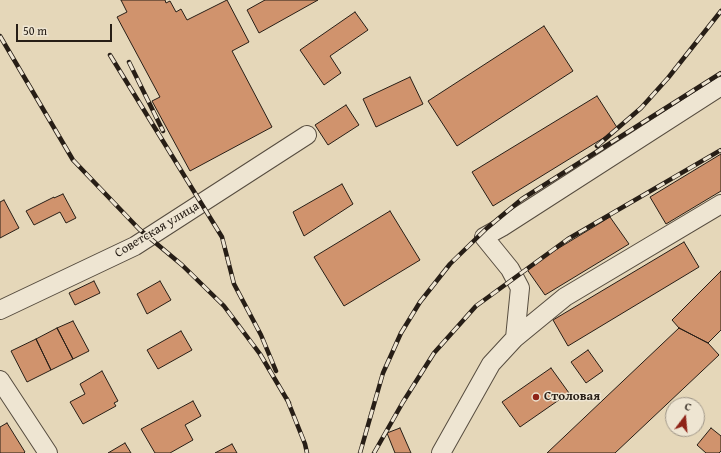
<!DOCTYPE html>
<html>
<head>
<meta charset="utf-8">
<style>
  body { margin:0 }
  #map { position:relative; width:721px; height:453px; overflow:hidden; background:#e5d7b9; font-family:"Gentium Book Plus",serif }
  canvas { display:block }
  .north { position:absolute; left:665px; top:397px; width:40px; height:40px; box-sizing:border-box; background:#eee5d2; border:1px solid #9e9587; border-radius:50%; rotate:16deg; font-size:11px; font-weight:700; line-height:16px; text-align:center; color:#271e16 }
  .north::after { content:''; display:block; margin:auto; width:14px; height:18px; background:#8f2418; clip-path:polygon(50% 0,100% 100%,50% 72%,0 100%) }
  .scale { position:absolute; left:16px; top:24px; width:96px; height:18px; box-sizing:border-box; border:2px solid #271e16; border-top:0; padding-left:5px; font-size:12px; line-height:14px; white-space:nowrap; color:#271e16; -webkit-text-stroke:3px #eee5d2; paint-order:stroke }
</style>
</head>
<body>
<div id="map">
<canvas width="721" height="453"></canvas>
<div class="north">С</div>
<div class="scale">50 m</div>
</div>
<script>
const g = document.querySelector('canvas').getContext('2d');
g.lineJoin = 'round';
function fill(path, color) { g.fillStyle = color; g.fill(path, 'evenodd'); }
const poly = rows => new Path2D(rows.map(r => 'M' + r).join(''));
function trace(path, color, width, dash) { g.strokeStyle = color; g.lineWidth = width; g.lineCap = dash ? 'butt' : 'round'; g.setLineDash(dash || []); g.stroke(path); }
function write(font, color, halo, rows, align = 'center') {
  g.font = font + ' "Gentium Book Plus",serif'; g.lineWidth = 3; g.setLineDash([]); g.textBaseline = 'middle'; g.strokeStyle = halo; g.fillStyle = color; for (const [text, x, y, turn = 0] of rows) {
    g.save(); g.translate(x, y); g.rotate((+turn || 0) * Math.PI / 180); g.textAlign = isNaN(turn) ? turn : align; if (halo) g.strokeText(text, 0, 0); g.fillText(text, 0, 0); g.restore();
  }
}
const building = poly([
  [121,0,165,0,166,3,170,1,176,12,181,9,187,20,227,0,249,42,232,51,272,127,190,171,152,101,160,97,117,17,127,12,121,0],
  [265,0,318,0,259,33,247,10,265,0],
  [355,12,368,30,330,56,341,73,324,85,300,50,355,12],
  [544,26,573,71,457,146,428,101,544,26],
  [410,77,423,104,376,127,363,99,410,77],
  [597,96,618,129,493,206,472,172,597,96],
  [346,105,359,125,328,145,315,125,346,105],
  [721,154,721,191,666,224,650,197,721,154],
  [342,184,353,204,304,236,293,212,342,184],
  [63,194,76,218,66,223,60,212,34,225,26,211,54,197,54,198,63,194],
  [4,200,19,228,0,238,0,202,4,200],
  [390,211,420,260,344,306,314,257,390,211],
  [610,217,629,244,545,295,526,268,610,217],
  [684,242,699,267,568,346,553,320,684,242],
  [721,271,721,330,708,343,679,328,672,320,721,271],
  [94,281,100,293,75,305,69,293,94,281],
  [160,281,171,300,147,314,137,294,160,281],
  [73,321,89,351,73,359,57,328,73,321],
  [57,328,73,359,51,370,36,339,57,328],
  [679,328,708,343,719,355,615,453,547,453,679,328],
  [181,331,192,350,158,369,147,350,181,331],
  [36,339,51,370,27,382,11,351,36,339],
  [588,350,603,371,586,383,571,362,588,350],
  [551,368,569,393,520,427,502,402,551,368],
  [102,371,118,401,114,403,116,406,83,424,70,402,85,394,80,384,102,371],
  [193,401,201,416,185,425,193,440,170,453,155,453,141,429,193,401],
  [7,423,25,452,24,453,0,453,0,427,7,423],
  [400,428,411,453,395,453,387,433,400,428],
  [711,428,721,436,721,451,719,453,706,453,697,445,711,428],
  [125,443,131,453,108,453,125,443],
  [232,444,237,453,215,453,232,444]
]);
const minor = poly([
  [0,310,135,246,307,135],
  [515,338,520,288,510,269,484,237,502,227,721,86],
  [0,380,48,453],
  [441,453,491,364,515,338,565,297,721,204]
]);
const rail = poly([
  [0,36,73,160,139,229,182,265,224,306,260,354,289,403],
  [110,55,222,237,234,284,261,335,276,371],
  [129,62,163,131],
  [597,146,641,108,668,78,721,11],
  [287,399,305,444,307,453],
  [360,453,383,373,401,333,420,302,450,264,487,228,522,199,721,73],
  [374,453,403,402,434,353,476,306,568,239,721,150]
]);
const markers = [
  [536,397,4,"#8f2418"]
];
const streetNames = [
  ["Советская улица",157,230,-31]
];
const poiNames = [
  ["Столовая",544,397]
];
fill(building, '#d0936d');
trace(building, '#271e16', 1);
trace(minor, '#564c3f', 20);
trace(minor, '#eee5d2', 18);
trace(rail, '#271e16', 4.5);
trace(rail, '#eee5d2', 3, [9]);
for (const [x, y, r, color] of markers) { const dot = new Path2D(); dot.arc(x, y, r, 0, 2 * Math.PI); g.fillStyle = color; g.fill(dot); trace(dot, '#eee5d2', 1.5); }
write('13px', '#271e16', '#eee5d2', streetNames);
write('bold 13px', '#271e16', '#eee5d2', poiNames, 'left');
</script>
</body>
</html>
